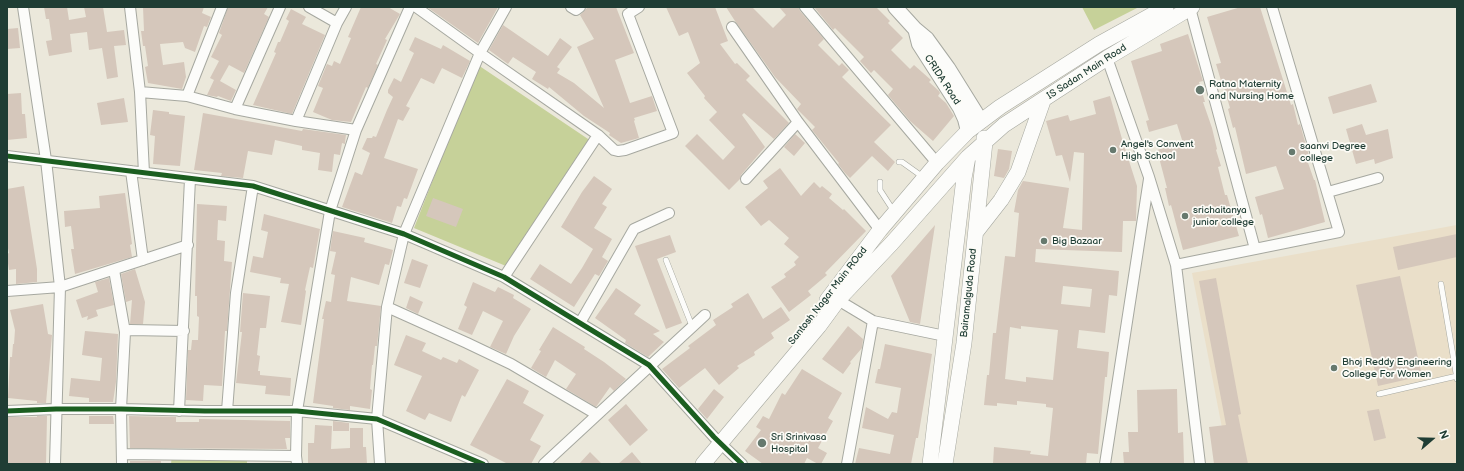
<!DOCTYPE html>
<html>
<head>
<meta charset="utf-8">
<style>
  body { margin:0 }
  #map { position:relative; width:1464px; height:471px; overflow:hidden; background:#ebe8db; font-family:"Balsamiq Sans",sans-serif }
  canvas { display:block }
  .frame { position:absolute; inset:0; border:8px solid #1f3d34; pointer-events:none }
  .north { position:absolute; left:1412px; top:419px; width:40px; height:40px; -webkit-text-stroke:3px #fdfcf7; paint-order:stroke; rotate:70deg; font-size:11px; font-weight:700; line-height:16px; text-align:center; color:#1f3d34 }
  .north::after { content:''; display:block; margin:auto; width:14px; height:18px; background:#1f3d34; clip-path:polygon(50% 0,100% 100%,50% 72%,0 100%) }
</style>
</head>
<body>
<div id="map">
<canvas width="1464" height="471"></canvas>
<div class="frame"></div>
<div class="north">N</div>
</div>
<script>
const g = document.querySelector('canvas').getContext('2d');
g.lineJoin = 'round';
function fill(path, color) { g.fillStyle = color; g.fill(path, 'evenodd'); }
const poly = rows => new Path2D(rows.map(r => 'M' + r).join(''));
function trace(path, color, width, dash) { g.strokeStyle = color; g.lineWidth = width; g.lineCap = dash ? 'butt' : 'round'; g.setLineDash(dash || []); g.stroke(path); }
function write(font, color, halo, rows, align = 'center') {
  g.font = font + ' "Balsamiq Sans",sans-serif'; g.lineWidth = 3.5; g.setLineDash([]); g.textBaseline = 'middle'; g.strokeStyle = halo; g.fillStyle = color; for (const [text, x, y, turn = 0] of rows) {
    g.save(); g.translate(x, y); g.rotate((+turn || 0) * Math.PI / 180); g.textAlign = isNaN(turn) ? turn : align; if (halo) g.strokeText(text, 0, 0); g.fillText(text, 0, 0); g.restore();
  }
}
const built = poly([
  [1457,225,1457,464,1229,464,1192,273]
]);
const green = poly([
  [1082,7,1139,7,1094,30],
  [478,65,591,141,506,266,414,228],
  [172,454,247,457,247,464,171,464]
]);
const building = poly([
  [44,7,67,7,69,20,86,17,84,7,103,7,107,32,124,30,126,45,114,46,118,77,107,79,102,48,89,50,87,32,70,34,72,52,49,56,46,41,52,40,49,19,46,19],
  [143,7,204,7,202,13,211,17,207,27,204,26,195,52,185,48,183,42,160,44,163,65,184,62,186,77,182,89,148,83,145,67,148,66,145,46,143,46,141,31,144,31],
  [228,7,268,7,264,14,269,17,244,73,229,65,220,81,236,90,231,101,218,96,217,97,207,95,214,80,210,78,219,61,211,57,222,35,219,33],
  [361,7,388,7,400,14,385,39,387,40,376,64,378,65,368,88,366,87,351,122,332,120,313,112,323,88,318,86,327,64,332,66,334,61,340,64,351,38,348,37],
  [427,7,498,7,478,43],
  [588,7,616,7,634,53,615,60,630,103,652,96,657,111,634,118,635,120,634,121,639,138,621,143,609,135,610,133,584,116,549,87,548,89,532,79,536,72,513,57,508,64,489,50,503,25,548,56,560,38,572,47,557,67,560,69,557,73,574,83,604,108,577,47,594,39,580,15],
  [666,7,715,7,728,41,720,44,735,64,737,63,750,76,746,80,789,123,774,139,744,113,742,115,765,147,741,175,740,179,729,190,685,146,697,134,723,160,735,147,709,120,717,112,704,98,705,96,687,73,700,63,688,32,679,36],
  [726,7,752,7,773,28,786,15,779,7,799,7,800,11,824,39,818,45,839,66,842,63,849,70,842,77,891,125,874,142,895,162,888,171,872,156,850,178,845,173,838,164,839,163,812,130,815,127,797,109,801,104,775,77,735,21],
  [814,7,876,7,890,21,888,23,903,38,891,50,910,69,914,65,931,80,929,82,939,91,940,93,938,96,946,103,954,116,933,141,910,121,888,95,893,89,874,70,871,73,860,61,864,57,835,28,833,30],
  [1241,7,1260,7,1291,105,1293,104,1298,125,1300,124,1309,156,1306,157,1314,180,1315,180,1325,222,1268,238,1262,214,1260,215,1255,197,1284,189,1276,166,1246,174,1235,127,1233,128,1228,109,1230,108,1223,84,1222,84,1216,64,1221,63,1207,17],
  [291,9,306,17,302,24,325,35,292,114,253,105,276,53,274,52,278,42,280,42,289,21,286,19],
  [18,28,20,48,7,49,7,29],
  [1188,34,1203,81,1199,82,1205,102,1203,102,1212,128,1217,149,1216,150,1221,166,1218,167,1225,195,1227,195,1239,236,1183,250,1171,205,1169,206,1165,188,1167,188,1157,150,1183,143,1177,124,1149,132,1146,121,1149,120,1131,61,1162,51,1160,44],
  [415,37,441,49,443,45,470,61,462,78,442,68,434,84,421,78,406,106,410,108,403,121,398,119,384,158,418,169,407,199,404,198,401,207,397,206,392,223,342,207,355,172,362,175,370,153,362,149,367,138,372,138,373,136,376,137,387,110,393,97,388,93,388,90,394,78,401,82,414,53,409,50],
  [1371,84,1377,102,1333,114,1328,97],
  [21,93,22,114,25,114,27,138,7,140,7,94],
  [1110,96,1122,139,1137,186,1136,221,1123,221,1122,252,1036,249,1035,262,1119,271,1117,296,1109,295,1105,333,1079,330,1077,348,1109,352,1107,377,1105,377,1098,454,1087,453,1086,464,993,464,994,447,1031,451,1030,454,1048,456,1053,408,1046,407,1046,404,1017,401,1017,405,997,403,997,406,984,405,987,375,989,375,993,333,996,333,1005,256,1015,257,1019,213,1014,212,1018,190,1023,181,1069,188,1063,228,1082,230,1084,153,1074,152,1070,182,1062,155,1056,156,1046,121,1068,115,1070,121,1096,114,1093,101],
  [1063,286,1092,289,1090,307,1061,304],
  [1021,326,1058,330,1053,380,1026,377,1026,382,1005,379,1010,327,1021,329],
  [124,98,128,122,101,125,97,103],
  [153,110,169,112,169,114,185,116,180,166,153,164,155,136,150,135],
  [203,113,302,131,303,129,346,135,345,142,345,144,342,143,340,155,334,154,332,172,318,170,320,153,302,150,302,146,275,140,272,155,248,151,243,178,221,176,222,173,194,170],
  [1362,124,1366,135,1388,129,1393,158,1375,164,1374,159,1356,164,1346,129],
  [795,134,805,143,794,156,784,147],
  [998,149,1012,151,1009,169,1004,178,994,176],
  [780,168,801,196,814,182,820,188,822,186,832,194,829,198,843,210,844,209,866,231,825,273,827,275,808,291,811,295,789,312,771,287,786,277,784,274,796,265,794,262,799,257,784,244,789,238,769,220,761,226,745,207,768,188,763,181],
  [594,176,612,189,602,204,607,207,594,228,612,239,602,257,608,261,599,276,595,274,574,307,530,279,540,264,571,284,582,268,593,249,561,227,582,192],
  [24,186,37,269,37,282,16,284,16,269,9,270,7,257,7,254,9,253,7,243,7,189],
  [125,193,132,244,130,245,132,257,75,274,71,249,74,249,71,226,65,227,64,211,100,208,99,196],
  [433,198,463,209,456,227,426,216],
  [197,204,227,206,226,221,218,220,217,240,225,241,224,261,232,262,227,331,225,331,222,386,204,385,203,401,186,400,188,350,191,350,192,340,198,340,199,317,197,316,197,296,195,296],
  [264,214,320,229,313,268,310,267,305,290,306,291,301,325,281,322,289,284,280,283,281,278,250,272,253,256,263,258,268,232,261,230],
  [935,225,920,324,910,322,891,276],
  [333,231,365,238,364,242,393,250,389,265,385,264,379,285,351,277,347,301,381,306,377,346,375,346,373,365,372,365,370,389,372,390,370,409,350,406,350,410,333,408,333,406,313,403,324,319,322,319,326,301,331,302,335,275,331,274,336,252,330,251],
  [1457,234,1457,257,1398,270,1393,247],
  [670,235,676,252,657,259,682,323,666,329,635,246],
  [412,259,428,265,420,288,404,283],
  [135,269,145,302,143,324,130,324,132,300,126,302,121,274],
  [1400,276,1422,376,1378,386,1356,285],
  [109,278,114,305,96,310,98,316,87,320,88,316,82,318,76,300,98,292,95,282],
  [1216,278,1241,414,1238,415,1248,464,1214,464,1209,427,1226,425,1199,281],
  [473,282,495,292,498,287,514,295,513,298,531,309,514,336,506,354,490,347,503,321,483,311,472,335,458,329,467,307,464,305],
  [616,288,641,305,634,314,660,331,653,334,664,342,648,357,625,343,626,340,595,318],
  [243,293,270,296,266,328,260,328,257,355,260,356,258,371,260,371,260,375,291,378,290,396,265,394,266,386,236,383,242,332,240,332],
  [748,293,763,319,781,307,790,320,771,333,774,338,754,352,755,355,737,366,739,368,719,385,705,368,679,388,662,369,690,348,688,346,716,325,713,320,733,307,731,304],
  [410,296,423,302,418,314,406,308],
  [43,304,48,334,52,335,46,403,37,403,37,401,8,398,10,357,12,357,13,344,14,344,15,330,10,310],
  [848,326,863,339,862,348,850,362,851,363,843,374,822,359],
  [553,327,585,347,584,349,604,362,626,379,614,391,610,387,596,407,566,389,576,374,555,360,546,377,531,368,541,351,539,350],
  [85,331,118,334,116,382,113,402,89,402,89,398,69,396,71,378,100,381,102,358,82,355],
  [406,335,426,343,422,351,441,360,443,357,457,363,459,359,479,370,465,397,462,395,451,422,429,413,425,420,406,411,422,376,394,365],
  [885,344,932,354,918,438,916,438,911,464,855,464,859,448,890,454,894,435,862,428,866,407,888,419,892,412,897,413,901,388,875,383,878,369,880,369],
  [802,369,842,393,828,418,833,421,818,448,827,453,821,464,818,464,807,458,804,464,763,464,745,451,761,430,756,427,763,416,769,419,782,393,785,395],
  [507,379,529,391,523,403,544,415,530,440,541,446,531,464,508,464,470,445],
  [714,389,724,397,707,419,698,409],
  [1177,389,1178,433,1183,432,1184,464,1124,464,1123,452,1129,452,1128,432,1138,432,1137,390],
  [626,404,648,430,630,446,608,420],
  [1379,409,1386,438,1374,441,1367,411],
  [37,416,47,416,46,464,7,464,7,417,37,417],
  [89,416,113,416,114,424,89,424],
  [129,416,176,417,176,422,199,422,199,419,290,421,290,438,285,438,287,449,130,448],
  [333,421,349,423,349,431,333,431],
  [315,425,332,426,331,449,350,448,350,428,363,428,363,447,366,447,367,464,308,464,308,443,314,443],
  [590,452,602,464,579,464],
  [632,452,642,464,618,464],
  [130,461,161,461,161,464,130,464]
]);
const service = poly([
  [899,162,902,162,923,177],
  [880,182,880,190,893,210],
  [666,260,692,326],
  [1441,284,1457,379],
  [1379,394,1457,376]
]);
const minor = poly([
  [23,7,46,160,60,287,55,464],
  [130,7,140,92],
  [309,7,337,23],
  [416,7,480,53,598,135,614,150,618,151,625,150,673,133,628,14,639,7],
  [571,7,576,10,580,7],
  [805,7,937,163],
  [1190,8,1255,249],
  [732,27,798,122,880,230],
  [1107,58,1149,177,1176,265,1200,464],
  [187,96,222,7],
  [235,109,280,7],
  [296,121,337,23,346,7],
  [7,156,253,186,404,234,504,277,649,365,714,437,742,464],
  [131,171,143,260],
  [144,173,140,92,187,96,235,109,296,121,356,130],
  [746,179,798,122],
  [1328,192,1378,178],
  [1176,265,1339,232,1272,7],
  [114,270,125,332,121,409,122,464],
  [504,277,598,135],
  [7,291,60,287,188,245],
  [838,300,873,321,945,336],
  [387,307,467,343,511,364,596,414],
  [580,323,634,229,669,213],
  [125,332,130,330,184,331],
  [7,411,56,409,121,409,205,411,297,411,377,419,483,464],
  [179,411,190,179],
  [227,411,236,293,253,186],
  [122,454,296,456],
  [297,464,296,456,297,411,330,211,356,130,410,7],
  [380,464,377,419,387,307,404,234,480,53,506,7],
  [544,464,705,315],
  [847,464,873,321],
  [1105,464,1149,179]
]);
const secondary = poly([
  [895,7,915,29,927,39,948,68,981,121],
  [916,32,919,44,960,108,965,119,968,131]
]);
const primary = poly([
  [976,232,1001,200,1018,172,1043,101],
  [827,300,880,230,937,163,968,131,1000,107,1099,44,1166,7],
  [703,464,819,326,838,300,892,243,968,157,1004,125,1107,58,1192,7],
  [930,464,964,178,968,157],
  [945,464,964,343,985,142,984,138]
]);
const cycleway = poly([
  [7,156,253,186,404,234,504,277,649,365,714,437,742,464],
  [7,411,56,409,121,409,205,411,297,411,377,419,483,464]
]);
const markers = [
  [1200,90,5,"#66796e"],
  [1113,150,4,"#66796e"],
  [1292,152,4,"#66796e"],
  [1185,216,4,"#66796e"],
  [1044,241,4,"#66796e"],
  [1334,368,4,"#66796e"],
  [762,443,5,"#66796e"]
];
const streetNames = [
  ["IS Sadan Main Road",1087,72,-33],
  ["CRIDA Road",942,80,57],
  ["Bairamalguda Road",969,293,-84],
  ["Santosh Nagar Main ROad",828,296,-52]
];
const poiNames = [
  ["Ratna Maternity",1209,84],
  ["and Nursing Home",1209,96],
  ["Angel's Convent",1121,144],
  ["High School",1121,156],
  ["saanvi Degree",1300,146],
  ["college",1300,158],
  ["srichaitanya",1193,210],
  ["junior college",1193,222],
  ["Big Bazaar",1052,241],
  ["Bhoj Reddy Engineering",1342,362],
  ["College For Women",1342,374],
  ["Sri Srinivasa",771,437],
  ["Hospital",771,449]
];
fill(built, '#eadfc9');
fill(green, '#c6d199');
fill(building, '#d5c7bb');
trace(service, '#a6a8a0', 6);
trace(minor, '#a6a8a0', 12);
trace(secondary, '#a6a8a0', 16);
trace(primary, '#a6a8a0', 16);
trace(service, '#fcfcfa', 5);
trace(minor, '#fcfcfa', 10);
trace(secondary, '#fcfcfa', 14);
trace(primary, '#fcfcfa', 15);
trace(cycleway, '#1b5e20', 5);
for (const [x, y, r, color] of markers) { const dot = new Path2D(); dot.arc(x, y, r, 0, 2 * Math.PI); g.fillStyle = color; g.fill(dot); trace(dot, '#fdfcf7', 1.5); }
write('10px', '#1f3d34', '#fdfcf7', streetNames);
write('10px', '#1f3d34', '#fdfcf7', poiNames, 'left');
</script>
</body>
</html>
